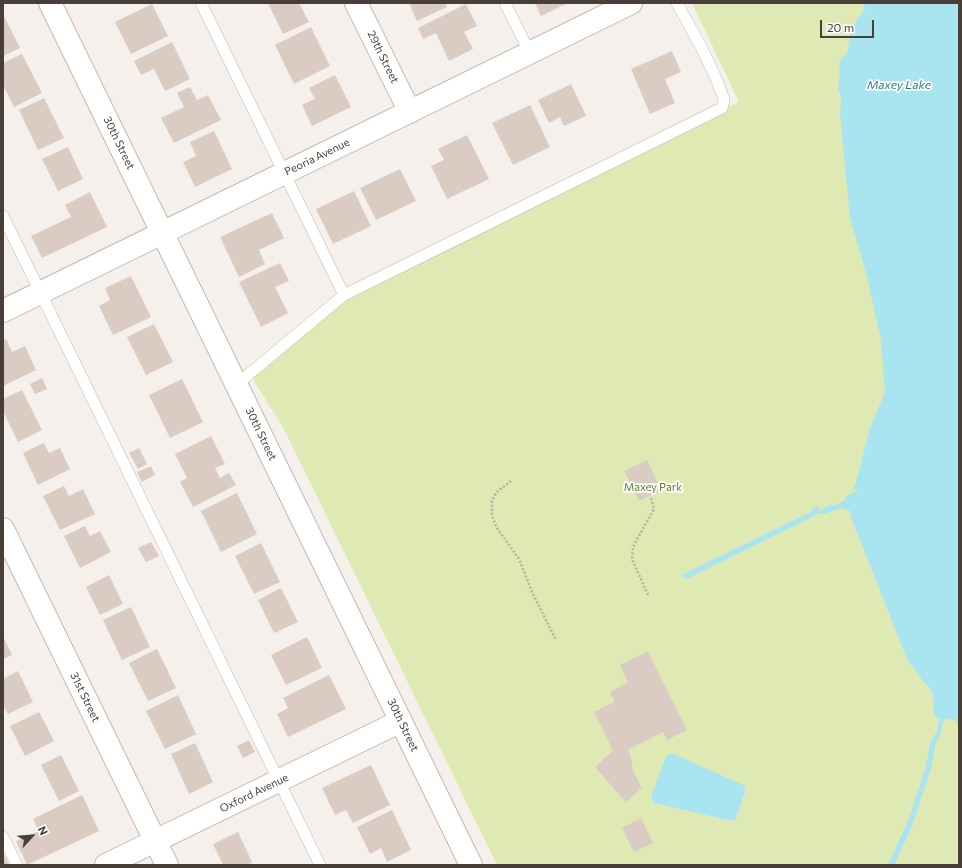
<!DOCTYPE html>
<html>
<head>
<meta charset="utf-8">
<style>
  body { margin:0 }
  #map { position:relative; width:962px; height:868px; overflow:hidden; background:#f5f0eb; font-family:Commissioner,sans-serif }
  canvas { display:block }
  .frame { position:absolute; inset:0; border:4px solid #4a3f38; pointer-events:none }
  .north { position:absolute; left:12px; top:816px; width:40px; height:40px; -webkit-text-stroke:3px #fff; paint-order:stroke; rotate:64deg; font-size:11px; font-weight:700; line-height:16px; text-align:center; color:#4a3f38 }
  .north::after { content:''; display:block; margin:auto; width:14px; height:18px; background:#4a3f38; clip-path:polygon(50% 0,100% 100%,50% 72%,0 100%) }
  .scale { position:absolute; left:820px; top:20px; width:54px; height:18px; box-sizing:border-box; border:2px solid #4a3f38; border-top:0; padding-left:5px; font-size:12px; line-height:14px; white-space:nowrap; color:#4a3f38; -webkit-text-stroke:3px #fff; paint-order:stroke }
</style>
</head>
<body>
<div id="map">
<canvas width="962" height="868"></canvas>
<div class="frame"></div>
<div class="north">N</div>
<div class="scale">20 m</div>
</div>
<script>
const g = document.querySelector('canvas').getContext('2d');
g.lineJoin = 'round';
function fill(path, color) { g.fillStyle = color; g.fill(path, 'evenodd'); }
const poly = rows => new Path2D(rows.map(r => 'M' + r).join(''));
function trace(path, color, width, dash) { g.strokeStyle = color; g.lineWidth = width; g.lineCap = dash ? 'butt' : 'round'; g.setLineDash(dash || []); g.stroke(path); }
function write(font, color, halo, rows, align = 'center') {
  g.font = font + ' Commissioner,sans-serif'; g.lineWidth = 3.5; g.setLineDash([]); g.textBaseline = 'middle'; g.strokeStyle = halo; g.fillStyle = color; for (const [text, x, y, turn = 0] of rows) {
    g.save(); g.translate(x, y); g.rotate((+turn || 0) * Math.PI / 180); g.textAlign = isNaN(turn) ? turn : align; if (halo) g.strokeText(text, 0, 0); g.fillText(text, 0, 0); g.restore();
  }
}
const green = poly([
  [692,3,959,3,959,865,497,865,284,429,254,381,254,378,257,373,344,301,739,102]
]);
const water = poly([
  [863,3,959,3,959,726,956,721,952,719,948,718,945,719,942,726,940,735,937,740,936,737,936,734,940,719,936,718,933,709,934,705,932,692,928,686,923,681,907,659,852,520,850,511,842,508,823,514,817,513,813,509,813,508,817,506,819,507,817,510,819,511,828,506,830,505,833,506,842,502,845,500,846,496,857,491,856,489,853,491,858,475,869,431,885,392,881,340,867,277,850,218,840,114,841,98,838,89,840,72,839,64,841,59,847,54,852,27,865,9],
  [672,753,745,786,746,788,736,819,732,821,654,803,651,797,666,756]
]);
const stream = poly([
  [686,576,800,520,807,517,816,511],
  [891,865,909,826,928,769,933,743,936,737]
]);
const building = poly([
  [268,3,299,3,309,22,283,34],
  [409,3,445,3,447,7,417,21],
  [535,3,568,3,541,16],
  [152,4,168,36,131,54,115,22],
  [466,4,477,26,464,32,473,49,449,61,436,33,423,39,418,28],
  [3,14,20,48,3,56],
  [311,27,330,66,294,84,275,45],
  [172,42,190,79,165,91,154,69,141,75,134,61],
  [672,51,681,72,665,79,675,103,650,114,631,69],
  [22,54,42,93,14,107,3,85,3,63],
  [335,75,351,107,312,126,302,105,315,99,309,88],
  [571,84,586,116,564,126,560,117,549,123,538,100],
  [190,87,197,100,208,95,221,120,174,143,161,118,184,107,177,93],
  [44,98,64,138,38,150,19,110],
  [530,105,550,147,513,165,492,123],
  [214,131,232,169,195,187,183,162,196,156,190,142],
  [467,135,489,179,447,199,431,166,444,160,438,149],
  [68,147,83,179,58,191,42,159],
  [400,169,416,201,376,220,360,188],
  [354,191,371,226,333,244,316,209],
  [90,192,107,227,42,258,31,236,71,217,65,205],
  [272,213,284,238,259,250,265,264,239,277,220,237],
  [280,263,289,281,275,287,288,313,261,327,239,282],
  [131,276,151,317,113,335,99,306,110,300,105,288],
  [154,324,173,362,146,375,127,337],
  [6,339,12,352,25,346,36,370,3,386,3,341],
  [42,378,47,389,35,394,30,384],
  [182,379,203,422,170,438,149,395],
  [22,390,42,430,18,442,3,411,3,399],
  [211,436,225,464,215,468,220,478,229,473,236,485,193,507,180,482,187,478,175,454],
  [44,443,49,453,60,448,70,469,38,485,23,453],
  [139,448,147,464,138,469,129,453],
  [647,460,661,490,639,501,624,471],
  [151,466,155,475,142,482,137,472],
  [64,486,69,496,83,489,95,514,60,530,43,496],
  [237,493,257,534,221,552,201,511],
  [85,526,90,536,100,531,111,552,80,568,64,536],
  [151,542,159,556,146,562,138,548],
  [261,543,280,582,254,594,235,556],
  [109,575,123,604,100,615,86,587],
  [281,588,298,622,274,633,258,600],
  [131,607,150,647,122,660,103,620],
  [3,636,12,655,3,659],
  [307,637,322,668,286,685,271,655],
  [157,649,176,688,148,701,129,663],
  [648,651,687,730,667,740,663,732,628,750,631,757,633,769,635,775,642,788,626,802,595,767,613,751,594,712,615,702,610,692,628,682,620,665],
  [18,671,33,702,8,714,3,705,3,679],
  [329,675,346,709,288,737,277,714,288,708,283,698],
  [178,695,196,734,165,749,146,711],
  [39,712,54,741,25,756,10,726],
  [249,740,255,752,243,758,237,746],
  [195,743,213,782,189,794,171,754],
  [61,755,79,791,59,801,41,765],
  [371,765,390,805,353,823,346,810,335,815,322,788],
  [82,795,99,831,27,865,16,841,39,831,33,819],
  [392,810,411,850,387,862,381,848,370,854,357,827],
  [641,818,653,843,634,852,622,828],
  [238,832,252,862,247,865,223,865,213,844],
  [3,853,9,865,3,865]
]);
const path = poly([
  [511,481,498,491,494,496,492,501,492,516,497,528,519,559,532,592,556,640],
  [648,595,636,568,633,562,632,556,633,548,636,541,654,509,651,498]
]);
const service = poly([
  [201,3,344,295],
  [505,3,530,53],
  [3,216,320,865],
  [237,384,344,295,722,108,724,99,715,76,701,47,677,3],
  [3,837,17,865]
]);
const minor = poly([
  [50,3,471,865],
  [356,3,410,112],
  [3,311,631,3],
  [3,529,167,865],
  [106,865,401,721]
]);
const streetNames = [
  ["29th Street",383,57,64],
  ["30th Street",119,143,64],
  ["Peoria Avenue",317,157,-26],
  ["30th Street",261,434,64],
  ["31st Street",85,697,64],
  ["30th Street",403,725,64],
  ["Oxford Avenue",254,793,-26]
];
const parkNames = [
  ["Maxey Park",653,487]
];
const waterNames = [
  ["Maxey Lake",899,85]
];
fill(green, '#dee9b4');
fill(water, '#a8e5f1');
trace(stream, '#a8e5f1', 5.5);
fill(building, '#daccc3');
trace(service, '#c4b8b0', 12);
trace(minor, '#c4b8b0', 24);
trace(path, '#c3ad9e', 2.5, [2, 2]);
trace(service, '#fff', 11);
trace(minor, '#fff', 22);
write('11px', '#4a3f38', '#fff', streetNames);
write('11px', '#5e7d2a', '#fff', parkNames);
write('italic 12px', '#287c8e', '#fff', waterNames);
</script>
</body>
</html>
